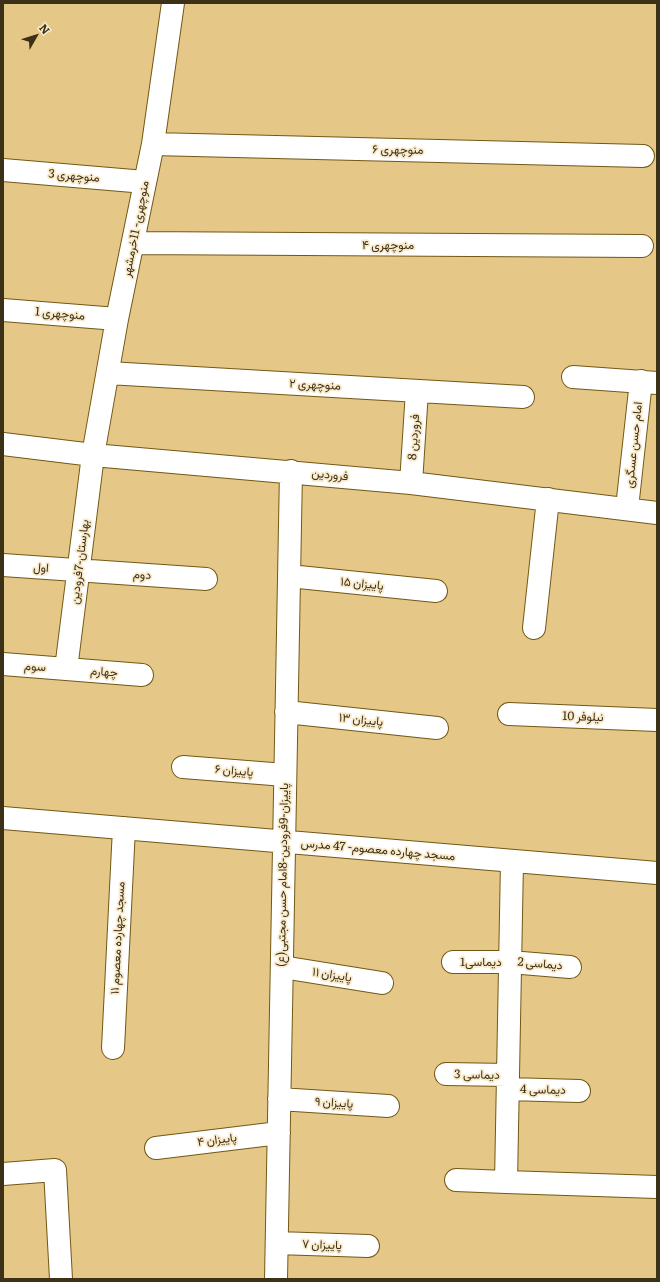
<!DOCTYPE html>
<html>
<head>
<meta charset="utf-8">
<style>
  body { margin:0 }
  #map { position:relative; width:660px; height:1282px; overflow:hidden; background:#e5c788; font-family:Literata,serif }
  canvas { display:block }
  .frame { position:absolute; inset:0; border:4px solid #3c3016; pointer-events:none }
  .north { position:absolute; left:16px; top:16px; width:40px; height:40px; -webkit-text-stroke:3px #f9eacb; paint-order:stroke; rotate:51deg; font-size:11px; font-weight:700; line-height:16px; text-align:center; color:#3c3016 }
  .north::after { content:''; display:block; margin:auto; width:14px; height:18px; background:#3c3016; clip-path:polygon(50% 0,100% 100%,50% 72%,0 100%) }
</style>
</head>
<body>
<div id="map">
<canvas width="660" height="1282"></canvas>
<div class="frame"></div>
<div class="north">N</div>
</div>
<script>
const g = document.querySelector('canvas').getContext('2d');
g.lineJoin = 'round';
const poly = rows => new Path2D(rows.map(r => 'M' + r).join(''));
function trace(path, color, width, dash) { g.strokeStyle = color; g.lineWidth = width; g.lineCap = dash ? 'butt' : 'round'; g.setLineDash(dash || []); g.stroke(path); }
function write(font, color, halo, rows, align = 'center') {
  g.font = font + ' Literata,Vazirmatn,serif'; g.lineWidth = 3.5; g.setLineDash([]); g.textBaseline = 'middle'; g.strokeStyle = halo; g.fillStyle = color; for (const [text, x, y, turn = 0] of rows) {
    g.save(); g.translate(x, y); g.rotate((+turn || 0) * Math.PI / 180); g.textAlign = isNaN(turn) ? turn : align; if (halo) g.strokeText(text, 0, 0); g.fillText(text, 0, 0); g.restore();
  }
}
const minor = poly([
  [153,144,643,156],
  [3,170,145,182],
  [134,243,642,246],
  [3,310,117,319],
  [108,373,523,397],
  [573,377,657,383],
  [3,444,93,455,411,483,657,513],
  [411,483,417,391],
  [627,508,641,381],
  [3,565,206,579],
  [289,576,436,591],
  [534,628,548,499],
  [3,664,142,675],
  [66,669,93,455,117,319,153,144,173,3],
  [286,712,437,728],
  [509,714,657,720],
  [183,767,285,775],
  [3,818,657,873],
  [512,861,506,1182,657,1187],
  [453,962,510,962,570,967],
  [282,967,382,983],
  [113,1048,124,828],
  [446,1074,508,1075],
  [508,1089,579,1091],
  [279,1099,388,1106],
  [156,1148,279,1133],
  [3,1174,55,1170,61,1279],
  [456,1180,506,1182],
  [277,1243,368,1246],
  [276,1279,291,471]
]);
const streetNames = [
  ["منوچهری ۶",398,150,1],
  ["منوچهری 3",74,176,5],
  ["منوچهری- 11خرمشهر",136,229,-79],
  ["منوچهری ۴",388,245],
  ["منوچهری 1",60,314,5],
  ["منوچهری ۲",315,385,3],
  ["8 فروردین",414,437,-86],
  ["امام حسن عسگری",634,445,-84],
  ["فروردین",330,475,6],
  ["بهارستان-7فرودین",80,562,-83],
  ["اول",41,568,4],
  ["دوم",142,575,3],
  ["پاییزان ۱۵",362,584,6],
  ["سوم",35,667,4],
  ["چهارم",104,672,4],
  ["نیلوفر 10",583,717,2],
  ["پاییزان ۱۳",361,720,6],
  ["پاییزان ۶",234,771,5],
  ["مسجد چهارده معصوم- 47 مدرس",378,850,5],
  ["پاییزان-9فرودین-8امام حسن مجتبی(ع)",283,875,-89],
  ["مسجد چهارده معصوم ۱۱",118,938,-87],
  ["1دیماسی",481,962],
  ["دیماسی 2",540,964,5],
  ["پاییزان ۱۱",332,975,9],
  ["دیماسی 3",477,1075,1],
  ["دیماسی 4",543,1090,1],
  ["پاییزان ۹",334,1103,4],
  ["پاییزان ۴",217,1140,-7],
  ["پاییزان ۷",322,1245,2]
];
trace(minor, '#735815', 24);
trace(minor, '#fff', 22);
write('12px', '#3c3016', '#f9eacb', streetNames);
</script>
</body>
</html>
